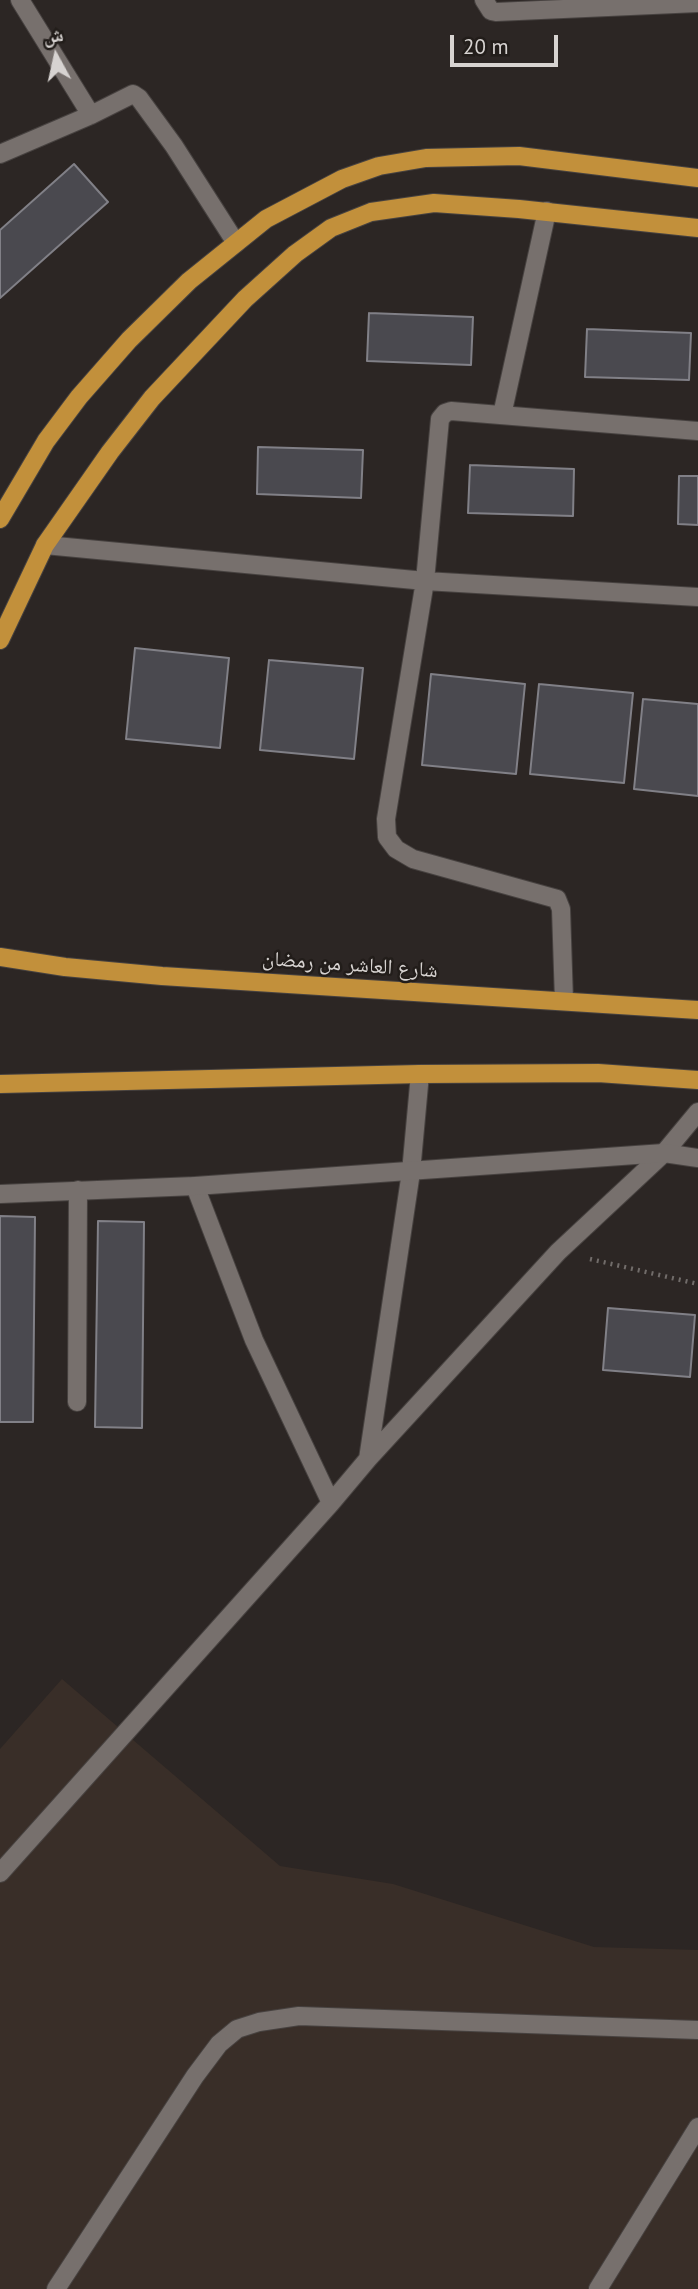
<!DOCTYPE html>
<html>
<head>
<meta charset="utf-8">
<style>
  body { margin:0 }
  #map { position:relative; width:698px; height:2289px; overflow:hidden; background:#2c2624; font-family:"PT Sans","Noto Naskh Arabic",sans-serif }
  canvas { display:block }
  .north { position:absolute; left:21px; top:21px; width:70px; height:70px; -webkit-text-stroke:5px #221d1a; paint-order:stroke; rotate:352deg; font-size:19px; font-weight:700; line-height:28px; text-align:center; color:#d7d3d1 }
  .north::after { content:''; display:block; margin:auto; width:24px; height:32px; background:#d7d3d1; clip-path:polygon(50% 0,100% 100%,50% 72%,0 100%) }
  .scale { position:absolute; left:450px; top:35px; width:108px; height:32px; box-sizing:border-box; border:4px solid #d7d3d1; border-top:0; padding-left:9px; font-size:21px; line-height:24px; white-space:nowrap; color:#d7d3d1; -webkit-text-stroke:5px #221d1a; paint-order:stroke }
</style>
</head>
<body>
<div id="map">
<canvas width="698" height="2289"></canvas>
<div class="north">ش</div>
<div class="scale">20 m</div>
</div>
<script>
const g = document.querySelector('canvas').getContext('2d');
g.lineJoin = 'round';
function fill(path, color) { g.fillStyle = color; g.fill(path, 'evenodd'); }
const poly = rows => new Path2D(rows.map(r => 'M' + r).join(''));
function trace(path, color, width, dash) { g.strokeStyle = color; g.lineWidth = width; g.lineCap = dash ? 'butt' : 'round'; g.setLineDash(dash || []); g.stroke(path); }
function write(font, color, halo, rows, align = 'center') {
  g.font = font + ' "PT Sans","Noto Naskh Arabic",sans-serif'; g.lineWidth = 5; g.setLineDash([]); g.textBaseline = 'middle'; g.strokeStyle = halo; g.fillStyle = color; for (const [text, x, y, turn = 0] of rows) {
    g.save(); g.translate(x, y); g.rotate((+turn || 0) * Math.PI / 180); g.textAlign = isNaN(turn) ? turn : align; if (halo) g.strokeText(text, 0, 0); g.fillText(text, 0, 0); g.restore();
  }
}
const built = poly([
  [62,1679,280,1866,393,1884,594,1947,698,1950,698,2289,0,2289,0,1749]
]);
const building = poly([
  [74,164,108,202,0,298,0,230,74,164],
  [369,313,473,317,471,365,367,361,369,313],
  [587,329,691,333,689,380,585,377,587,329],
  [258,447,363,450,361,498,257,494,258,447],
  [470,465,574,469,573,516,468,513,470,465],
  [679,476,698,476,698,525,678,524,679,476],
  [135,648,229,658,220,748,126,739,135,648],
  [269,660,363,668,354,759,260,750,269,660],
  [431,674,525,684,516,774,422,765,431,674],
  [539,684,633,693,624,783,530,774,539,684],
  [643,699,698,704,698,796,634,789,643,699],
  [0,1216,35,1217,33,1422,0,1422,0,1216],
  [98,1221,144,1222,142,1428,95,1427,98,1221],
  [608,1308,695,1315,690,1377,603,1370,608,1308]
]);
const path = poly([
  [590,1259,698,1284]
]);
const lane = poly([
  [195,1186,254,1340,331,1503],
  [368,1459,411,1172,420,1074],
  [0,1873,331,1503,368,1459,558,1252,664,1153,698,1112],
  [56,2289,195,2076,219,2044,237,2029,259,2022,299,2016,698,2030],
  [598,2289,698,2127]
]);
const street = poly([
  [20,0,91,115],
  [484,0,491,11,496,12,698,3],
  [0,154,91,115,133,94,139,98,174,146,236,243],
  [502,415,547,211],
  [45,545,425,581,698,597],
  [564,1001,561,909,557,899,413,859,396,849,387,837,386,819,425,581,440,419,445,413,451,411,698,431],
  [0,1194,195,1186,664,1153,698,1158],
  [77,1402,78,1190]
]);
const primary = poly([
  [0,519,46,441,79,397,129,340,189,281,266,219,342,179,379,166,426,158,519,156,698,178],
  [0,640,45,545,110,452,152,398,245,299,295,254,331,228,371,212,434,203,519,209,698,228],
  [0,957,65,967,162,976,698,1010],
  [0,1084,420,1074,598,1073,698,1080]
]);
const streetNames = [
  ["شارع العاشر من رمضان",350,965,4]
];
fill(built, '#392e28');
fill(building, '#4a494f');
trace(building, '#818087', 2);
trace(lane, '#474240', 20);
trace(street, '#474240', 20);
trace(primary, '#474240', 20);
trace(path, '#716c6a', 4.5, [2, 5]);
trace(lane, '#77706d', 18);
trace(street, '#77706d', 18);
trace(primary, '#c2903b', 18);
write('21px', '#d7d3d1', '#221d1a', streetNames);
</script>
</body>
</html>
